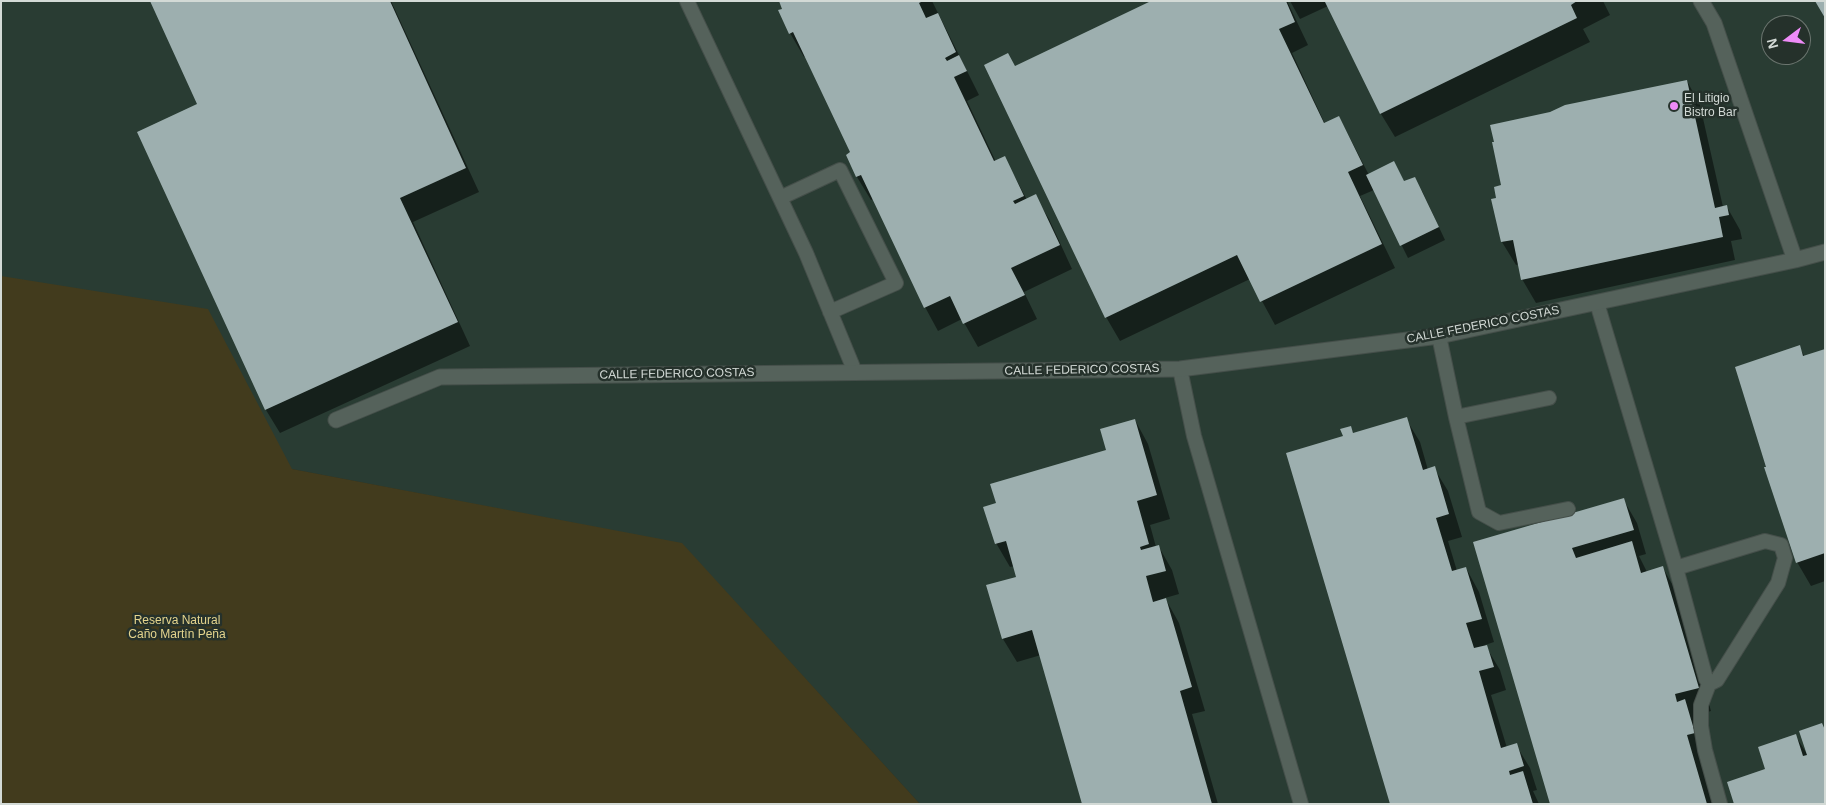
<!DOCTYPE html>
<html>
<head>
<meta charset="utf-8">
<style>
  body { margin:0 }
  #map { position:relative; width:1826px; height:805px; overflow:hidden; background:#25312b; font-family:Arial,sans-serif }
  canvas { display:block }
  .frame { position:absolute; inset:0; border:2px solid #d3dad6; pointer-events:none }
  .north { position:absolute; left:1761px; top:15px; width:50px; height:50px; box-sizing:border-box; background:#25312b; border:1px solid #6b756f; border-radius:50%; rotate:255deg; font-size:14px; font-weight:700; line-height:20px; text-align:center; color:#d3dad6 }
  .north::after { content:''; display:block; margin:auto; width:18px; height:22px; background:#ee8bf7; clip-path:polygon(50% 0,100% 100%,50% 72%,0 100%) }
</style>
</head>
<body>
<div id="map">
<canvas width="1826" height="805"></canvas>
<div class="frame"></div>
<div class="north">N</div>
</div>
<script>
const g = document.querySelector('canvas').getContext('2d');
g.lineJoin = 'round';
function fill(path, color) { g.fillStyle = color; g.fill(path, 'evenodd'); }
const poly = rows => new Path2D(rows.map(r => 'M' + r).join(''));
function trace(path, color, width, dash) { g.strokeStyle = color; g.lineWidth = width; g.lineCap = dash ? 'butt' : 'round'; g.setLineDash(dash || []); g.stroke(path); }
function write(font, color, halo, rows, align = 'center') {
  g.font = font + ' Arial,sans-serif'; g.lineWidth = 5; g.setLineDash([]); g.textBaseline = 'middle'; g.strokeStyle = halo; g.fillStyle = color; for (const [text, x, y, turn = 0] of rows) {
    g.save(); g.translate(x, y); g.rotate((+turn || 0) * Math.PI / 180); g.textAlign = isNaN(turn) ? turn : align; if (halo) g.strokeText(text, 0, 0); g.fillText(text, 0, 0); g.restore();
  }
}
const built = poly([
  [1,1,1825,1,1825,804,920,804,682,544,276,466,1,284],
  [1771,25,1801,25,1801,55,1771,55]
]);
const green = poly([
  [1,276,208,309,292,469,682,543,920,804,1,804]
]);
const shadow = poly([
  [151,1,391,1,479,192,413,222,470,346,280,433,266,410,139,133,199,105],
  [780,1,932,1,979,95,967,101,996,162,1005,158,1027,200,1035,196,1049,219,1072,269,1024,292,1037,319,978,347,962,319,938,331,925,307,874,199,871,200,857,177,852,153,806,56,804,57,790,33,784,10],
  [1154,1,1287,1,1308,45,1292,53,1325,124,1339,117,1369,175,1405,183,1422,191,1445,240,1408,258,1374,190,1360,196,1395,268,1275,325,1250,279,1120,341,1106,317,1015,67],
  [1290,1,1603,1,1610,15,1583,29,1590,42,1395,137,1381,114,1328,6,1300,19],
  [1687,81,1700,105,1723,207,1727,207,1740,230,1742,239,1731,241,1735,260,1536,303,1522,279,1519,264,1516,265,1502,242],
  [1799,347,1805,357,1825,351,1825,581,1811,586,1797,562,1768,468],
  [1406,419,1420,442,1428,470,1434,468,1448,491,1462,537,1448,541,1457,571,1466,568,1479,592,1494,642,1485,645,1500,670,1506,690,1491,695,1507,748,1516,745,1530,768,1537,790,1533,791,1539,804,1391,804,1344,436,1350,427,1354,434],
  [1135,420,1148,444,1170,519,1150,525,1156,547,1159,547,1172,570,1179,594,1165,598,1179,623,1205,711,1192,714,1218,804,1084,804,1041,655,1017,662,1003,639,988,586,1018,578,1014,566,1010,567,996,543,997,504,1108,451],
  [1623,499,1637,523,1646,554,1639,556,1647,572,1663,568,1676,591,1711,711,1693,716,1698,724,1707,756,1700,758,1713,804,1552,804,1475,543],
  [1795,735,1807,754,1825,804,1767,770]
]);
const building = poly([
  [150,1,390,1,466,168,400,198,458,322,265,410,137,132,197,104],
  [779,1,923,1,919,3,926,18,938,13,956,52,945,58,947,61,959,55,967,71,954,77,994,161,1005,156,1024,196,1013,201,1015,204,1036,194,1060,245,1011,268,1025,295,963,324,950,296,924,308,861,175,856,177,846,155,850,152,793,32,789,34,778,10,782,9],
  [1151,1,1286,1,1295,22,1279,29,1324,123,1339,116,1363,165,1348,172,1382,244,1260,302,1237,255,1105,318,984,65,1008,53,1015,66],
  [1577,1,1571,5,1577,18,1380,114,1325,2],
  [1815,1,1825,1,1825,18],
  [1687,80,1715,208,1727,205,1729,215,1719,217,1723,237,1521,280,1513,240,1501,242,1491,199,1496,198,1494,187,1501,185,1492,142,1494,142,1490,125,1550,112,1565,105],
  [1394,161,1404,181,1415,177,1439,227,1400,246,1366,175],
  [1800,345,1803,356,1825,349,1825,553,1796,563,1764,467,1766,467,1735,367],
  [1407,417,1423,470,1435,466,1449,514,1436,518,1452,571,1466,567,1482,619,1466,623,1474,648,1487,645,1494,667,1479,671,1501,748,1517,743,1524,766,1509,771,1510,775,1523,771,1533,804,1390,804,1286,453,1343,436,1340,429,1351,426,1353,433],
  [1135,419,1157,495,1137,501,1149,544,1140,547,1141,550,1159,545,1166,571,1146,576,1153,602,1166,598,1192,687,1180,691,1212,804,1082,804,1032,630,1002,639,986,585,1016,577,1006,541,995,544,983,507,996,503,990,484,1106,450,1100,429],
  [1624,498,1634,530,1572,548,1576,558,1632,541,1641,573,1663,566,1699,688,1675,694,1677,702,1685,699,1695,733,1687,735,1707,804,1550,804,1473,542],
  [1822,723,1825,730,1825,804,1734,804,1727,782,1765,769,1758,747,1796,734,1803,756,1807,755,1799,731]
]);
const service = poly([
  [687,1,806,253,855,372],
  [780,198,840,170,896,283,830,312],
  [1597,303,1676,568,1706,679,1709,684],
  [1439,336,1456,417,1479,512,1499,523,1568,509],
  [1180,369,1194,436,1301,804],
  [1456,417,1549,398],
  [1676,568,1765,541,1781,545,1785,558,1778,583,1717,680,1709,684,1701,705,1701,726,1705,750,1720,804]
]);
const minor = poly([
  [1701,1,1714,23,1795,260],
  [336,420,440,377,1180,369,1439,336,1795,260,1825,252]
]);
const markers = [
  [1674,106,5,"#ee8bf7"]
];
const poiNames = [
  ["El Litigio",1684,99],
  ["Bistro Bar",1684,113]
];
const streetNames = [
  ["CALLE FEDERICO COSTAS",1483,325,-11],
  ["CALLE FEDERICO COSTAS",1082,370,-1],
  ["CALLE FEDERICO COSTAS",677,374,-1]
];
const parkNames = [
  ["Reserva Natural",177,621],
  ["Caño Martín Peña",177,635]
];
fill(built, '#293c33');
fill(green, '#423b1d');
fill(shadow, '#0007');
fill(building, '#9dafaf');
trace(service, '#454f4a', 16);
trace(minor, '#454f4a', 17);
trace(service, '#55625b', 14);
trace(minor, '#55625b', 15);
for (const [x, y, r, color] of markers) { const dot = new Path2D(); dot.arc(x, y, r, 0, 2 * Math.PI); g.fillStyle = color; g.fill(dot); trace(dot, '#25312b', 2); }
write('12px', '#d3dad6', '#25312b', poiNames, 'left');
write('12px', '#d3dad6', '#25312b', streetNames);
write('12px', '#e4d48d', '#25312b', parkNames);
</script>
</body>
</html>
